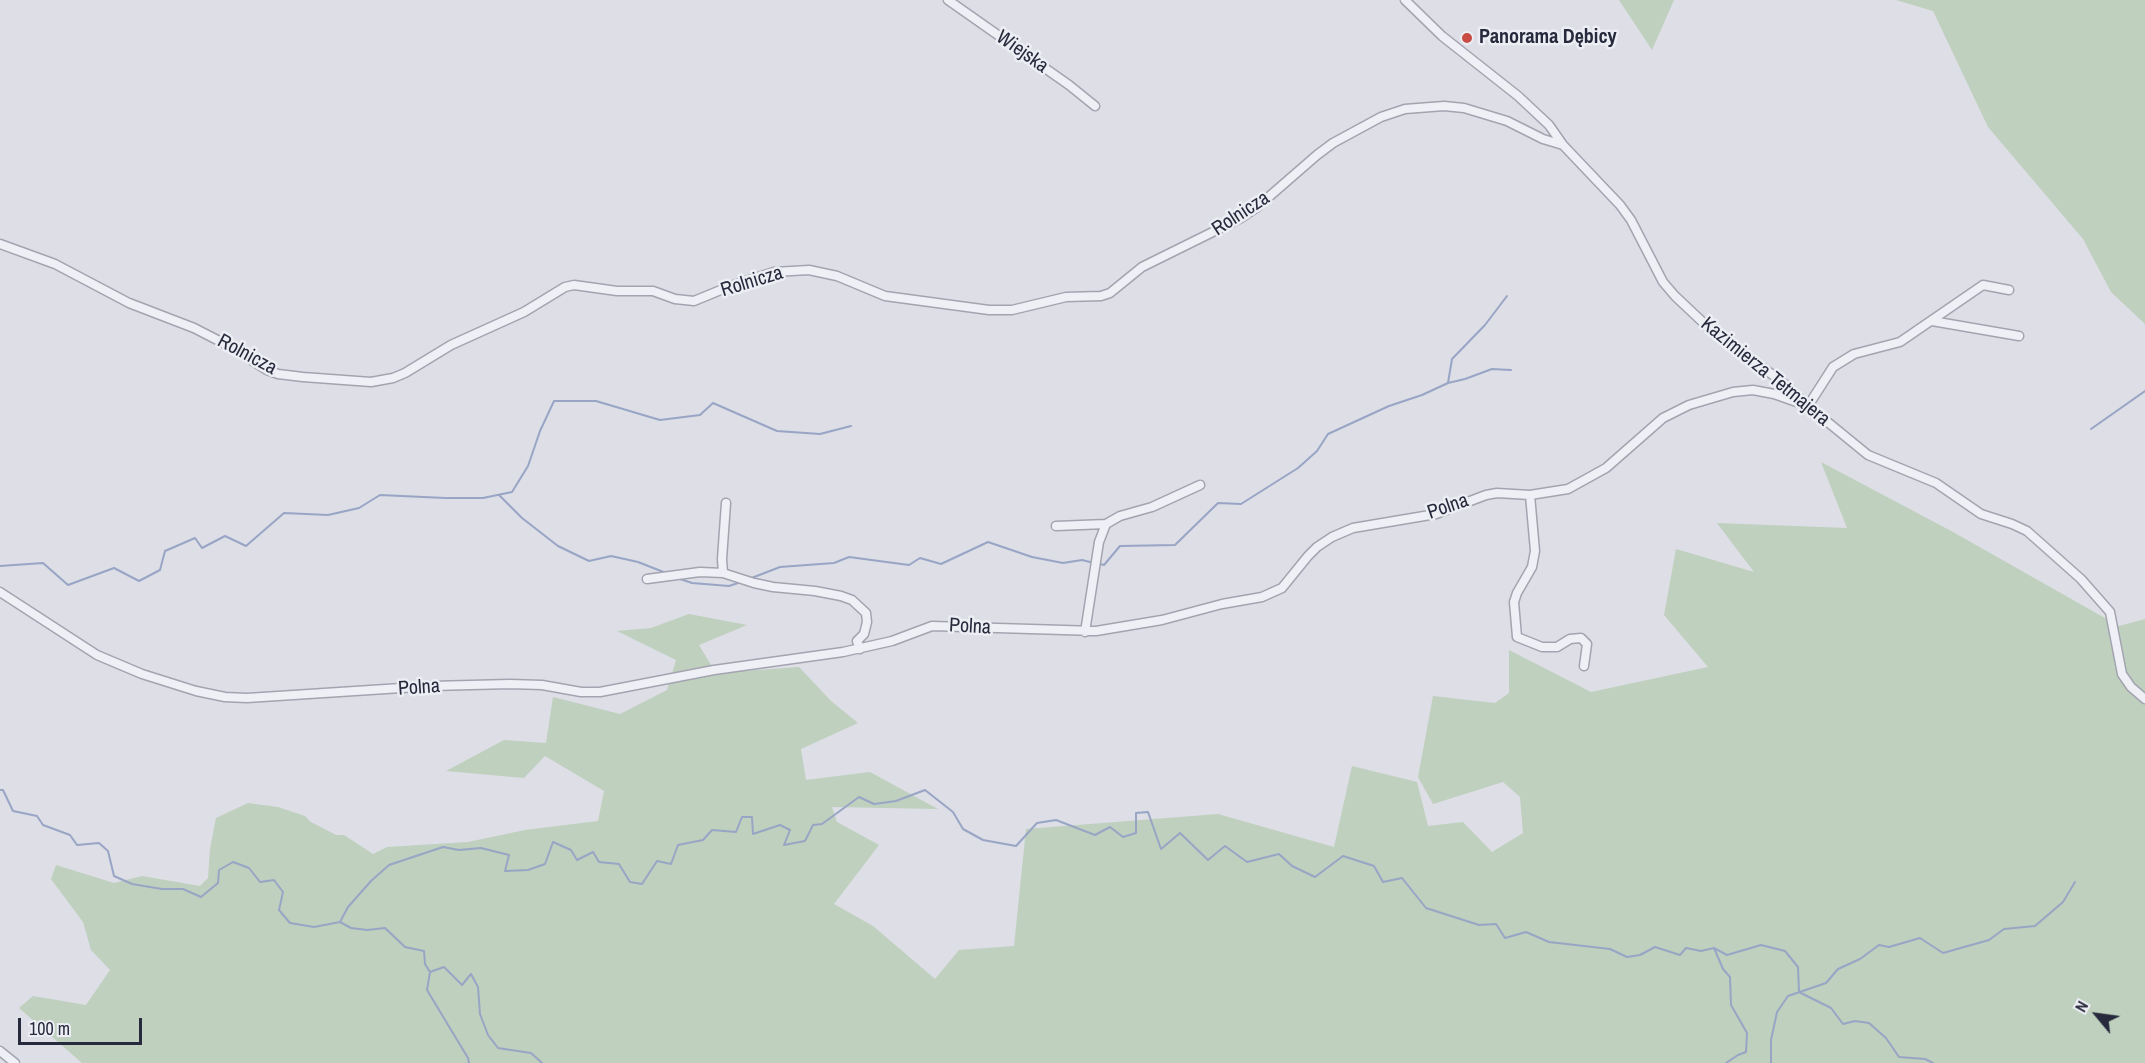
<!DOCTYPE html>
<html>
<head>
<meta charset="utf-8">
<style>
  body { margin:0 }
  #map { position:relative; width:2145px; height:1063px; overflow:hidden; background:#dddee6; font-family:"Archivo Narrow",sans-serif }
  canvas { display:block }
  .north { position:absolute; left:2067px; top:985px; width:60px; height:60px; -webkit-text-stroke:4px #eceef4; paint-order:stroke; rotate:299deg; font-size:16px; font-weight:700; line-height:24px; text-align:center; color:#272a3c }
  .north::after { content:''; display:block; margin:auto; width:21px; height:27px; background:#272a3c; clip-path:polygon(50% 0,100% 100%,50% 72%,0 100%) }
  .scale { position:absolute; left:18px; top:1018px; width:124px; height:27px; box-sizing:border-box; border:3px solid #272a3c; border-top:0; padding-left:8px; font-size:18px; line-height:21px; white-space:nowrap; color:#272a3c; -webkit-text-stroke:4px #eceef4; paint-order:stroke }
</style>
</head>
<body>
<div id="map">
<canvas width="2145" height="1063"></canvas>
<div class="north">N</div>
<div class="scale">100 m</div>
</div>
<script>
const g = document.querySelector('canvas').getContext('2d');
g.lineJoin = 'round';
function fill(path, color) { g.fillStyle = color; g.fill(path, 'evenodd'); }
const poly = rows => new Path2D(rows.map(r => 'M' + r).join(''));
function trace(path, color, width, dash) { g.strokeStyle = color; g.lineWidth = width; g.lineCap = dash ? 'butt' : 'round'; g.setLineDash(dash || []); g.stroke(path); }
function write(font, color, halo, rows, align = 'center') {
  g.font = font + ' "Archivo Narrow",sans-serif'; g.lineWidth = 5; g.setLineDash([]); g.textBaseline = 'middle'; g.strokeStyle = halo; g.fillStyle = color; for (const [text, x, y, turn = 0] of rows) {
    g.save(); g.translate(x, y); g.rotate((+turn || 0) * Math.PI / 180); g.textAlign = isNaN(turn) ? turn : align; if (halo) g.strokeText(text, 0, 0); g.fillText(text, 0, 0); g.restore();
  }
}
const green = poly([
  [1619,0,1674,0,1652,50],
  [1896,0,2145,0,2145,324,2111,292,2083,239,1988,127,1933,11],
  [1821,462,1953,532,2119,626,2145,619,2145,1063,82,1063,19,1008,33,996,86,1005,110,970,91,950,83,922,51,879,56,865,114,883,142,876,200,886,208,878,210,849,216,818,248,803,278,807,305,816,311,822,336,835,344,835,373,854,387,847,468,842,525,830,598,821,604,791,545,756,524,778,446,771,504,740,546,743,553,697,620,714,667,690,676,660,617,631,651,628,689,614,747,625,699,645,716,673,799,667,831,701,858,723,801,749,806,780,870,772,938,809,832,807,837,822,879,845,834,904,873,926,935,979,959,950,1014,946,1026,829,1218,814,1334,847,1352,766,1417,782,1428,826,1463,822,1492,852,1523,833,1520,797,1503,782,1433,804,1418,777,1433,696,1495,703,1509,693,1509,650,1591,692,1708,667,1664,615,1676,549,1754,572,1717,523,1847,528]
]);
const stream = poly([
  [1448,383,1465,379,1492,369,1511,370],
  [2091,429,2145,391],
  [499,495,522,518,558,546,589,561,611,556,638,562,666,573],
  [1100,564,1104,565,1120,546,1175,545,1218,503,1241,504,1298,468,1317,451,1328,434,1389,406,1422,395,1448,383,1452,359,1485,325,1507,296],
  [0,566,43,563,68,585,114,568,139,581,160,570,165,551,195,538,202,548,225,536,246,546,284,513,328,515,359,508,380,495,445,498,483,498,512,492,528,466,540,431,554,401,596,401,660,420,700,415,713,403,777,431,820,434,851,426],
  [680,579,692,583,729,586,741,582],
  [749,579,780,567,834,563,849,557,909,565,920,558,941,564,988,542,1032,557,1063,563,1082,560,1094,563],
  [0,790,3,790,13,811,37,816,43,825,70,835,77,845,99,843,108,851,114,876,132,884,162,889,183,889,201,897,218,883,219,870,233,862,249,868,260,882,274,880,283,892,279,910,290,923,314,927,340,922,348,907,371,881,389,865,443,847,459,850,481,848,509,855,505,871,528,870,545,864,553,842,571,850,577,860,593,852,599,862,619,864,630,882,642,884,657,861,671,864,678,845,703,840,712,830,736,832,742,817,752,817,753,834,780,825,790,830,784,845,805,841,813,825,822,824,859,797,874,804,896,801,925,790,953,812,963,829,983,840,1016,846,1037,823,1056,820,1095,835,1110,827,1123,837,1136,833,1136,813,1148,812,1161,849,1180,833,1208,860,1225,846,1247,862,1279,854,1292,866,1315,877,1343,856,1374,866,1383,882,1402,878,1426,908,1479,925,1496,924,1505,938,1526,932,1549,942,1610,949,1627,957,1640,955,1655,947,1680,955,1686,948,1701,951,1714,948,1727,955,1761,945,1785,951,1798,967,1799,992,1831,1008,1843,1024,1855,1021,1869,1023,1886,1038,1899,1057,1925,1059,1933,1063],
  [340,922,351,928,367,930,385,928,405,947,424,951,425,964,430,972,444,967,462,985,471,974,478,987,480,1014,488,1035,498,1048,531,1053,542,1063],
  [1714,948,1723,969,1730,977,1731,1005,1747,1033,1746,1052,1738,1055,1726,1063],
  [430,972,427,990,468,1058,469,1063],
  [1771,1063,1771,1040,1777,1012,1788,996,1826,983,1838,969,1860,959,1879,945,1889,947,1920,938,1943,953,1989,940,2004,929,2035,926,2063,902,2075,882]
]);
const minor = poly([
  [948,0,1069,85,1095,106],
  [1405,0,1442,36,1518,96,1549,125,1563,145,1620,205,1631,220,1663,282,1675,296,1710,329,1781,381,1808,406,1868,455,1936,483,1981,514,2012,524,2027,531,2081,579,2110,612,2122,674,2131,687,2145,699],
  [0,244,55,264,129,303,194,328,231,347,267,370,278,374,303,377,371,382,393,378,405,373,451,345,524,312,565,287,574,285,617,291,653,291,675,299,694,301,728,287,774,272,809,270,837,276,885,296,989,310,1012,310,1066,297,1101,296,1110,293,1142,267,1241,218,1256,208,1317,155,1333,143,1381,117,1405,109,1444,106,1464,108,1507,121,1543,139,1563,145],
  [1932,321,2019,336],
  [1808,406,1833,367,1854,354,1900,342,1983,285,2009,290],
  [1530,495,1535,551,1532,567,1517,593,1514,602,1517,637,1542,647,1557,647,1570,639,1581,638,1587,644,1584,666],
  [1056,526,1106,524,1120,516,1152,507,1200,485],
  [723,573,722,559,726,503],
  [647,579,700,572,723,573,754,583,773,587,815,591,841,596,852,600,866,613,867,622,864,634,857,641,860,649],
  [0,592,97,655,142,674,196,691,225,697,247,698,432,686,510,684,542,685,581,692,600,692,714,670,843,652,892,641,932,626,1096,631,1162,620,1222,604,1262,597,1282,588,1308,556,1317,547,1332,537,1353,528,1436,514,1486,495,1497,493,1530,495,1568,489,1606,468,1663,418,1689,405,1733,392,1753,390,1774,394,1808,406],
  [1085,632,1099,542,1106,524],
  [0,1051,15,1063]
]);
const markers = [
  [1467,38,6,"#c94c44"]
];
const poiNames = [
  ["Panorama Dębicy",1479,38]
];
const streetNames = [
  ["Wiejska",1022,52,35],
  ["Rolnicza",1241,214,-33],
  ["Rolnicza",752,282,-17],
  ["Rolnicza",247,355,28],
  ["Kazimierza Tetmajera",1765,372,39],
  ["Polna",1448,507,-19],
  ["Polna",970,627,3],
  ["Polna",419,688,-4]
];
fill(green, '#bfd0be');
trace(stream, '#98a5c5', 2);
trace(minor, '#a3a4b0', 11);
trace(minor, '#eff0f5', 8);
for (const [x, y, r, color] of markers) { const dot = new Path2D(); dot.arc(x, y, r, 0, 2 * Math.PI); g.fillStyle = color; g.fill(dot); trace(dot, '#eceef4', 2); }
write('bold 20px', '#272a3c', '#eceef4', poiNames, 'left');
write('20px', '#272a3c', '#eceef4', streetNames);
</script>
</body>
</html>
